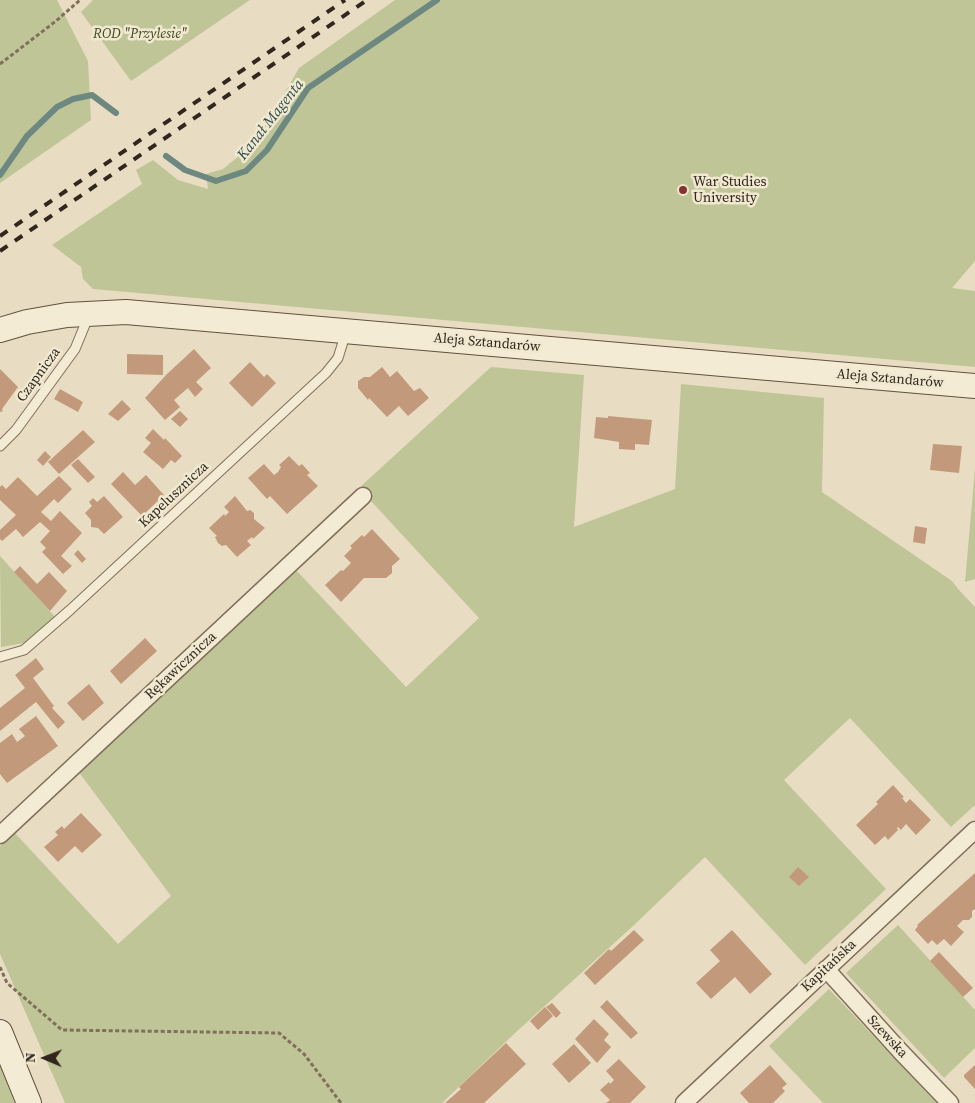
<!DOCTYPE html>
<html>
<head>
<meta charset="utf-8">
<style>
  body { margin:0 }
  #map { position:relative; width:975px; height:1103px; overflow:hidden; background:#e8ddc2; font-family:"Source Serif 4",serif }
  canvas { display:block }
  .north { position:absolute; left:20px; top:1033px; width:50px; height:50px; -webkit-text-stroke:4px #f1e8d0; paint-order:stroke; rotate:271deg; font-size:14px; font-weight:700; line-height:20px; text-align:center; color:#31271e }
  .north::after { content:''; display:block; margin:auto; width:18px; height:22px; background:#31271e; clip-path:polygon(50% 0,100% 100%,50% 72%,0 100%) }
</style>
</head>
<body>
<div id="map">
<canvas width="975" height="1103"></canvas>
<div class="north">N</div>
</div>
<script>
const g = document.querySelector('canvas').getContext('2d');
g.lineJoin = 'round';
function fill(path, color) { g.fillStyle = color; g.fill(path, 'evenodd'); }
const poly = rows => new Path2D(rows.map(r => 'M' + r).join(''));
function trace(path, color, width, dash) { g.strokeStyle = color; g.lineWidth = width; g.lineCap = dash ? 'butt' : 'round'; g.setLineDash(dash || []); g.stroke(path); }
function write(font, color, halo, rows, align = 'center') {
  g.font = font + ' "Source Serif 4",serif'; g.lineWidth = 5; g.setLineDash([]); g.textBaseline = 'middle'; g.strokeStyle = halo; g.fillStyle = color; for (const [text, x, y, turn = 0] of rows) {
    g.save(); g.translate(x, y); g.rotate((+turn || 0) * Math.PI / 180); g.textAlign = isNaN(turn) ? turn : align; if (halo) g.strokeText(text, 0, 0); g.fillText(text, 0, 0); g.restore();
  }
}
const green = poly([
  [0,0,57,0,88,61,91,120,0,183],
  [93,0,250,0,131,81,81,12],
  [395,0,975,0,975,261,952,288,975,291,975,367,93,289,83,279,81,267,52,245,142,184,136,170,153,160,178,180,208,189,206,174,223,169,239,156,267,124,299,68],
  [491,367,584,375,574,527,675,489,681,384,824,398,822,492,952,581,959,590,975,607,975,805,951,827,850,718,784,780,886,889,805,965,705,857,633,926,515,1033,442,1103,65,1103,0,954,0,846,14,832,118,944,171,896,78,771,296,570,406,687,479,618,359,488],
  [975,469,975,579,965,582],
  [0,556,56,618,25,643,1,647],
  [898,925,975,1010,975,1048,944,1078,846,973],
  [829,989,927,1093,937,1103,823,1103,769,1046],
  [0,1061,19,1103,0,1103]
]);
const stream = poly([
  [166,156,185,170,216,181,246,171,267,150,308,88,437,0],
  [0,175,27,136,57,107,73,99,92,95,116,113]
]);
const building = poly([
  [194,349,211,368,196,382,203,389,195,397,188,388,174,400,180,407,165,420,145,398,167,374],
  [127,354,163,355,163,375,127,374],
  [250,362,264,377,267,374,276,383,252,407,229,383],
  [382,367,390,377,397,371,414,391,420,388,429,398,408,416,399,406,387,417,369,398,368,400,358,388,358,381,364,377,370,377],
  [0,369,18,387,2,409,3,412,1,411,0,413],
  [60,389,83,402,78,412,54,399],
  [122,400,131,409,118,421,108,414],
  [180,411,188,419,180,427,171,419],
  [608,416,652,420,649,445,635,444,635,450,619,449,619,442,594,438,596,417,608,418],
  [153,429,164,440,165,438,182,456,175,463,171,460,163,469,143,452,151,443,145,438],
  [83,430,95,442,59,474,48,462],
  [933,444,962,446,959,473,930,470],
  [45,451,51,457,43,466,37,460],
  [289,456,299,466,302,464,310,473,307,475,318,486,287,514,270,496,267,499,248,478,264,464,274,475,278,472,281,467,279,465],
  [78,459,95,477,88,483,71,465],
  [123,472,135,485,146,475,164,495,142,516,111,484],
  [59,476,72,489,58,503,54,499,41,512,51,521,60,511,82,533,61,556,72,566,63,574,42,552,46,548,40,542,50,531,40,522,23,537,16,529,2,541,0,539,0,530,16,515,0,500,0,487,2,485,6,489,18,477,37,496],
  [104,496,123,517,104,534,98,528,91,527,91,520,85,513,92,506,89,502,93,498,97,502],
  [235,496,247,511,250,510,254,513,254,519,265,528,253,539,252,537,247,541,251,545,237,557,226,545,222,546,218,543,215,537,217,536,209,528,224,514,225,516,229,512,224,507],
  [915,526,927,528,925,544,913,542],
  [372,529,400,559,392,566,392,573,386,578,364,578,341,602,325,585,341,570,343,571,351,563,344,556,352,548,350,546,362,535,364,537],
  [78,550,86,559,82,563,74,554],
  [20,566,37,584,49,572,67,591,50,611,14,572],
  [145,638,157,651,121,684,110,671],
  [36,658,44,669,33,678,54,706,52,708,65,722,58,729,36,702,0,731,0,708,25,688,15,675],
  [89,684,104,703,83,721,67,703],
  [36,716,58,746,7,783,0,774,0,743,12,734,17,742,25,736,19,729],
  [893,785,904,797,902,798,906,803,910,799,931,820,916,835,906,824,901,830,898,827,897,828,898,830,888,840,885,836,875,845,856,825,878,804,876,802],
  [81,813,102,835,82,853,75,846,58,862,44,847,58,835,55,832,62,826,64,829],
  [798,867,809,877,799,886,789,877],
  [975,873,975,909,972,911,972,917,969,920,963,920,957,926,964,932,951,946,944,939,937,945,932,940,928,944,915,930,918,926,917,925],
  [634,930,644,940,595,985,584,973,609,949,611,951],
  [732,930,772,974,750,994,735,977,711,999,696,983,720,961,710,950],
  [939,952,973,988,963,997,930,961],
  [607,1000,638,1033,631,1039,600,1007],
  [552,1003,561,1013,556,1018,546,1007],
  [545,1007,553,1016,538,1030,530,1021],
  [594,1019,609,1034,604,1040,611,1047,597,1063,575,1039],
  [506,1043,526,1064,484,1103,445,1103,461,1089,459,1087],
  [574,1044,591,1063,569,1083,552,1064],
  [619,1059,646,1087,630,1103,606,1103,610,1100,600,1090,609,1082,610,1084,614,1080,606,1071],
  [770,1065,787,1084,782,1088,785,1091,773,1103,749,1103,740,1093],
  [975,1065,975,1089,964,1077,964,1075]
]);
const path = poly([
  [0,64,56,21,80,0],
  [0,967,7,983,62,1030,279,1033,304,1054,341,1103]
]);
const lane = poly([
  [0,446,16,430,75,349,89,315],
  [0,657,24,650,70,610,326,373,338,358,346,332]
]);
const street = poly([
  [0,835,363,496],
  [826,969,901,1052,950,1103],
  [684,1103,975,830]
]);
const secondary = poly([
  [0,330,27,322,67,315,126,312,975,386],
  [0,1032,29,1103]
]);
const rail = poly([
  [0,236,345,0],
  [0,251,367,0]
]);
const markers = [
  [683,190,5,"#883332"]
];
const parkNames = [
  ["ROD \"Przylesie\"",140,34]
];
const poiNames = [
  ["War Studies",693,182],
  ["University",693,198]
];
const streetNames = [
  ["Aleja Sztandarów",487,343,5],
  ["Czapnicza",39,375,-54],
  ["Aleja Sztandarów",890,379,5],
  ["Kapelusznicza",174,495,-43],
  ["Rękawicznicza",181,666,-43],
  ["Kapitańska",829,966,-43],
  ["Szewska",887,1037,47]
];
const waterNames = [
  ["Kanał Magenta",271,120,-52]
];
fill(green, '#bfc597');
trace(stream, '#6c8881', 6);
fill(building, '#c29a7b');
trace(lane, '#806f5b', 11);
trace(street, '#806f5b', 19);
trace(secondary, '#62513e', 26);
trace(path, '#806f5b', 3, [4, 2.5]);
trace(lane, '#f4ebd4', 9);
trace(street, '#f4ebd4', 16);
trace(secondary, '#f4ebd4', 24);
trace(rail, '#31271e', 4, [9, 9]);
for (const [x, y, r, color] of markers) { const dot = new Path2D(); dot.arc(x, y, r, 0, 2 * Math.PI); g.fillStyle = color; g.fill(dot); trace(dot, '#f1e8d0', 2); }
write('italic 14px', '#414b26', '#f1e8d0', parkNames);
write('14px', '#31271e', '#f1e8d0', poiNames, 'left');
write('14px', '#31271e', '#f1e8d0', streetNames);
write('italic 15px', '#2e4f4e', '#f1e8d0', waterNames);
</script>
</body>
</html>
